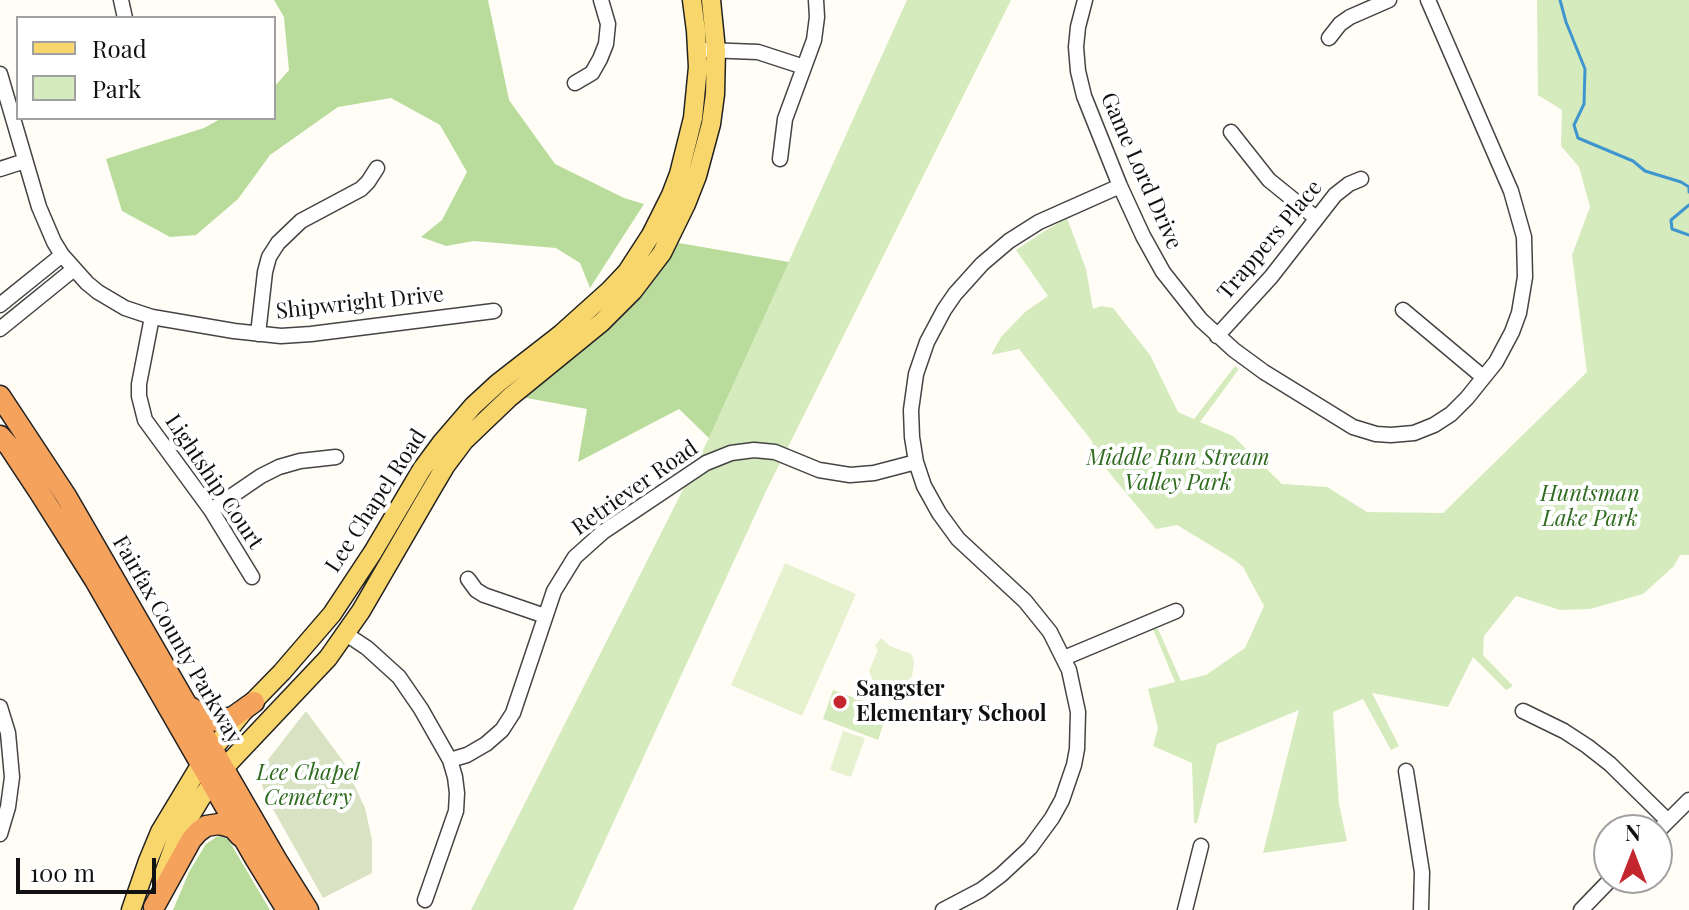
<!DOCTYPE html>
<html>
<head>
<meta charset="utf-8">
<style>
  body { margin:0 }
  #map { position:relative; width:1689px; height:910px; overflow:hidden; background:#fffdf5; font-family:"Playfair Display",serif }
  canvas { display:block }
  .legend { position:absolute; left:16px; top:16px; width:260px; height:104px; box-sizing:border-box; background:#fff; border:2px solid #a0a0a0; margin:0; padding:10px 14px; list-style:none; font-size:24px; color:#111 }
  .legend li { display:flex; align-items:center; gap:16px; height:40px }
  .legend b { width:40px; border:2px solid #a0a0a0 }
  .north { position:absolute; left:1593px; top:814px; width:80px; height:80px; box-sizing:border-box; background:#fff; border:2px solid #a0a0a0; border-radius:50%; rotate:0deg; font-size:22px; font-weight:700; line-height:32px; text-align:center; color:#111 }
  .north::after { content:''; display:block; margin:auto; width:28px; height:36px; background:#c4262e; clip-path:polygon(50% 0,100% 100%,50% 72%,0 100%) }
  .scale { position:absolute; left:16px; top:858px; width:140px; height:36px; box-sizing:border-box; border:4px solid #111; border-top:0; padding-left:10px; font-size:24px; line-height:28px; white-space:nowrap; color:#111; -webkit-text-stroke:6px #fff; paint-order:stroke }
</style>
</head>
<body>
<div id="map">
<canvas width="1689" height="910"></canvas>
<ul class="legend">
<li><b style="height:10px;background:#f9d66b"></b>Road</li>
<li><b style="height:22px;background:#d5ebbd"></b>Park</li>
</ul>
<div class="north">N</div>
<div class="scale">100 m</div>
</div>
<script>
const g = document.querySelector('canvas').getContext('2d');
g.lineJoin = 'round';
function fill(path, color) { g.fillStyle = color; g.fill(path, 'evenodd'); }
const poly = rows => new Path2D(rows.map(r => 'M' + r).join(''));
function trace(path, color, width, dash) { g.strokeStyle = color; g.lineWidth = width; g.lineCap = dash ? 'butt' : 'round'; g.setLineDash(dash || []); g.stroke(path); }
function write(font, color, halo, rows, align = 'center') {
  g.font = font + ' "Playfair Display",serif'; g.lineWidth = 8; g.setLineDash([]); g.textBaseline = 'middle'; g.strokeStyle = halo; g.fillStyle = color; for (const [text, x, y, turn = 0] of rows) {
    g.save(); g.translate(x, y); g.rotate((+turn || 0) * Math.PI / 180); g.textAlign = isNaN(turn) ? turn : align; if (halo) g.strokeText(text, 0, 0); g.fillText(text, 0, 0); g.restore();
  }
}
const green = poly([
  [907,0,1011,0,768,487,573,910,471,910,709,438],
  [1537,0,1689,0,1689,555,1680,555,1674,566,1643,594,1590,609,1560,610,1516,596,1484,636,1483,655,1513,686,1506,690,1473,657,1448,707,1372,693,1399,746,1391,750,1363,699,1333,712,1339,804,1347,841,1263,853,1299,710,1217,744,1197,823,1194,823,1192,763,1153,746,1158,728,1148,689,1175,682,1153,629,1158,629,1181,681,1206,675,1245,648,1264,606,1243,567,1233,559,1177,525,1156,529,1097,458,1092,441,1019,349,991,355,1001,337,1025,312,1048,296,1016,250,1043,232,1067,218,1086,269,1093,309,1101,306,1113,308,1150,355,1178,412,1194,419,1235,366,1239,369,1200,422,1233,436,1282,484,1327,487,1367,512,1443,513,1587,372,1572,255,1590,207,1579,167,1561,146,1562,110,1538,95],
  [833,690,888,710,878,740,823,719]
]);
const forest = poly([
  [274,0,488,0,509,100,555,164,624,198,644,204,590,288,580,263,556,248,474,241,446,246,421,237,442,220,467,172,440,125,391,98,338,107,270,155,238,199,196,235,170,237,122,211,106,159,204,128,222,118,274,118,274,87,289,70,284,17],
  [679,243,789,262,709,438,679,409,578,462,587,409,521,397,618,321],
  [218,836,228,839,270,910,173,910,189,872,206,844]
]);
const cemetery = poly([
  [306,711,343,761,365,808,372,840,372,873,323,898,265,795,259,775,267,761]
]);
const pitch = poly([
  [785,563,856,594,802,716,731,685],
  [881,638,890,646,911,654,913,658,914,663,912,677,900,687,883,687,873,681,869,671,878,650,875,646],
  [843,731,865,738,851,777,830,770]
]);
const stream = poly([
  [1560,0,1566,22,1585,69,1584,104,1574,125,1578,138,1633,161,1645,171,1681,182,1689,187,1689,192],
  [1689,205,1671,220,1672,229,1689,235]
]);
const minor = poly([
  [121,0,125,18],
  [1085,0,1078,27,1076,47,1078,71,1084,96,1120,186,1143,236,1163,272,1201,320,1234,350,1264,372,1353,427,1376,434,1391,435,1414,433,1434,425,1451,414,1467,398,1496,362,1512,332,1519,313,1525,277,1524,237,1511,191,1428,0],
  [1329,38,1340,24,1350,17,1389,0],
  [706,50,758,52,804,67],
  [0,74,39,207,54,242,62,255,87,283,98,292,125,308,152,317,234,331,281,336,311,334,494,311],
  [575,83,592,73,600,59,606,44,608,24,601,0],
  [1231,132,1269,180,1316,218],
  [780,159,785,119,814,40,817,17,816,0],
  [0,169,25,161],
  [0,305,62,255],
  [1403,310,1483,377],
  [152,317,139,384,139,396,145,420,211,510,252,577],
  [0,329,74,269],
  [258,334,265,272,269,257,278,243,301,221,361,189,368,182,377,168],
  [1217,336,1271,277,1335,195,1349,184,1361,179],
  [211,510,261,476,279,467,300,461,336,457],
  [468,579,476,590,484,595,545,616],
  [346,634,367,648,399,677,421,709,450,760,455,777,457,793,456,811,425,900],
  [1064,658,1176,611],
  [0,707,8,733,12,777,8,807,0,834],
  [1523,711,1564,731,1587,746,1610,764,1668,821],
  [450,760,467,755,486,744,502,730,513,713,554,591,575,557,603,532,706,463,731,453,754,450,775,452,819,470,850,475,874,473,916,462],
  [1406,771,1422,872,1421,910],
  [1657,832,1689,800],
  [943,910,981,890,1001,875,1030,848,1052,818,1062,800,1074,765,1077,749,1078,712,1069,670,1050,632,1025,601,958,539,939,513,924,486,916,462,912,437,911,410,916,374,927,342,944,310,955,294,982,264,1009,241,1039,222,1120,186],
  [1185,910,1201,846],
  [1581,910,1612,878]
]);
const major = poly([
  [162,879,176,840,201,798,223,769,328,658,361,611,430,492,446,465,464,441,510,397,602,322,633,291,662,253,686,204,697,176,711,124,715,94,716,50,711,0],
  [131,910,148,861,160,832,201,764,243,712,282,672,332,614,373,552,422,469,442,442,473,406,498,383,561,334,610,290,627,272,651,235,671,195,679,174,693,118,698,67,696,31,692,0]
]);
const highway = poly([
  [0,396,66,496,276,859,308,910],
  [0,436,9,446,40,493,95,580,255,858,287,910],
  [192,708,202,717,216,721,233,717,254,702],
  [154,907,191,840,198,832,206,826,219,824,233,828,240,836]
]);
const markers = [
  [840,702,8,"#c4262e"]
];
const streetNames = [
  ["Game Lord Drive",1141,171,66],
  ["Trappers Place",1270,240,-50],
  ["Shipwright Drive",360,303,-6],
  ["Lightship Court",214,482,56],
  ["Retriever Road",635,488,-35],
  ["Lee Chapel Road",376,501,-57],
  ["Fairfax County Parkway",177,640,60]
];
const parkNames = [
  ["Middle Run Stream",1178,458],
  ["Valley Park",1178,483],
  ["Huntsman",1590,494],
  ["Lake Park",1590,519],
  ["Lee Chapel",308,773],
  ["Cemetery",308,798]
];
const poiNames = [
  ["Sangster",856,689],
  ["Elementary School",856,714]
];
fill(green, '#d5ebbd');
fill(forest, '#b9dc9c');
fill(cemetery, '#d9e3c4');
fill(pitch, '#e6f2cf');
trace(stream, '#3f96cf', 3);
trace(minor, '#444', 17);
trace(major, '#222', 21);
trace(highway, '#222', 23);
trace(minor, '#fff', 14);
trace(major, '#f9d66b', 18);
trace(highway, '#f5a25d', 20);
for (const [x, y, r, color] of markers) { const dot = new Path2D(); dot.arc(x, y, r, 0, 2 * Math.PI); g.fillStyle = color; g.fill(dot); trace(dot, '#fff', 3); }
write('22px', '#111', '#fff', streetNames);
write('italic 22px', '#2f6b1f', '#fff', parkNames);
write('bold 22px', '#111', '#fff', poiNames, 'left');
</script>
</body>
</html>
